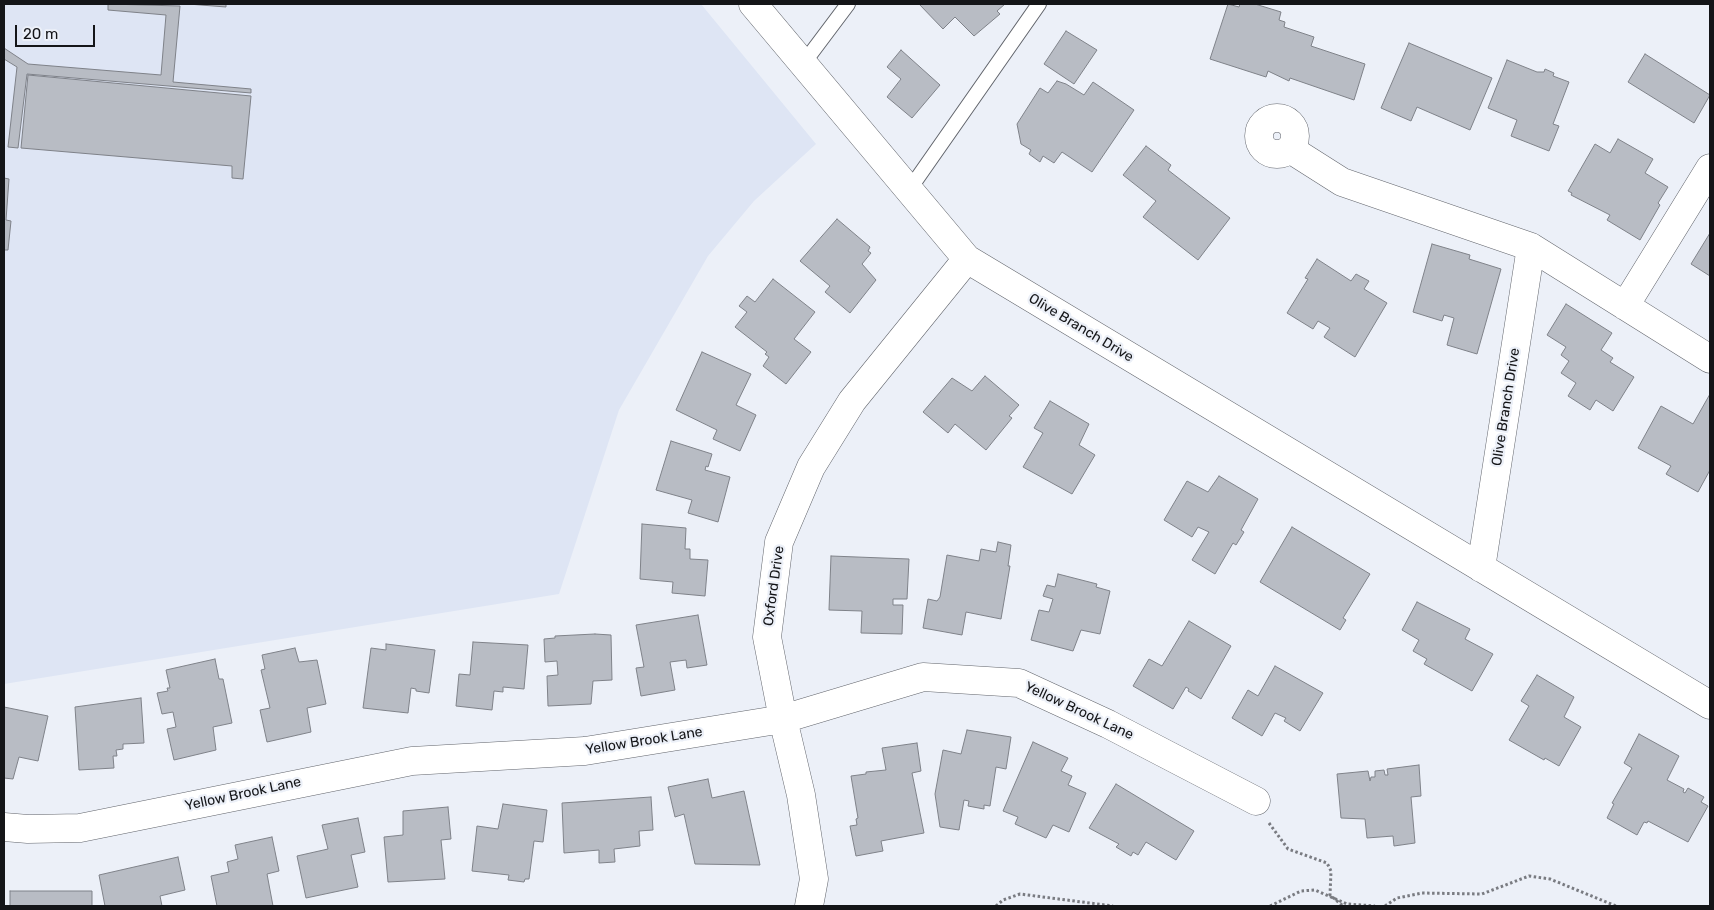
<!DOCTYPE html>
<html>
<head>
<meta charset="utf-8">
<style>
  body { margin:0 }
  #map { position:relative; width:1714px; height:910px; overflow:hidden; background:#ecf0f8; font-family:Rubik,sans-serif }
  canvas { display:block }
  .frame { position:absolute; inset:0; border:5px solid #141518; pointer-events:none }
  .scale { position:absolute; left:15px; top:25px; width:80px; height:22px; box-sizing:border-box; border:2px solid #141518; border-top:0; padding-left:6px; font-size:15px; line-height:18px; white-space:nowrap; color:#141518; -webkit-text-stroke:4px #ecf0f8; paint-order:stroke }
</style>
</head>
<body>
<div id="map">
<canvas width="1714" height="910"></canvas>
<div class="frame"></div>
<div class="scale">20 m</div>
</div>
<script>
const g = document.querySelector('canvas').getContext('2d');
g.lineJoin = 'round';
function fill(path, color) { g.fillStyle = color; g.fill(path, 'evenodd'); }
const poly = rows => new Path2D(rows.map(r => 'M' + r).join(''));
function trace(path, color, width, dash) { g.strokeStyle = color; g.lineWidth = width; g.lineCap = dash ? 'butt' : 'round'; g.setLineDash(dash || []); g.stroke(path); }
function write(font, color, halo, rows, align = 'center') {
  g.font = font + ' Rubik,sans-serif'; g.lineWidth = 4.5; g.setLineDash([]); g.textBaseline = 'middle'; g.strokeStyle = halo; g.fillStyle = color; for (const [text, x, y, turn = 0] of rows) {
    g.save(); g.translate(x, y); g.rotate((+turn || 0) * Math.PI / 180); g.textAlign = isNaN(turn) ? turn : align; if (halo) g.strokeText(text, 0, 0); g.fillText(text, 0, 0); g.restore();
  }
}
const built = poly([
  [4,4,701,4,816,144,754,201,708,256,619,410,559,594,4,684]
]);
const building = poly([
  [108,4,180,6,173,82,251,89,251,93,27,74,18,148,8,147,17,67,4,59,4,48,28,64,161,75,166,15,108,10,108,4],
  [188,4,226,4,226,7,188,4],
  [919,4,1005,4,997,11,1000,14,974,36,955,17,943,29,919,4],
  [1228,4,1239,7,1240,4,1255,4,1281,12,1279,20,1285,22,1284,27,1314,37,1311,46,1365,64,1354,100,1290,78,1289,81,1268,71,1266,77,1210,59,1228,4],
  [1066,31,1097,50,1074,84,1044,64,1066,31],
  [1409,43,1492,78,1470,130,1417,107,1411,121,1381,108,1409,43],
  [901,50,940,85,912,118,887,97,901,79,887,67,901,50],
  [1645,54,1710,95,1694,123,1628,82,1645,54],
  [1507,60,1537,72,1544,72,1545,69,1554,73,1553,76,1569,82,1553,124,1559,126,1549,151,1511,136,1517,120,1488,108,1507,60],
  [28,75,251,96,243,179,232,178,232,166,21,148,28,75],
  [1057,81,1066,84,1084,95,1093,82,1134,110,1092,172,1062,152,1054,163,1043,156,1040,162,1029,154,1031,150,1021,144,1017,124,1040,88,1048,93,1057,81],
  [1618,139,1653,159,1645,173,1668,187,1658,203,1660,205,1640,240,1607,220,1610,215,1571,195,1572,193,1568,191,1595,144,1610,153,1618,139],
  [1146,146,1171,165,1168,170,1230,218,1198,260,1143,217,1156,201,1123,175,1146,146],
  [4,178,9,179,6,220,11,221,8,250,4,250,4,178],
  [837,219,870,247,868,251,871,253,862,264,876,280,850,313,825,292,830,286,800,261,837,219],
  [1710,233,1710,276,1691,264,1710,233],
  [1432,244,1470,255,1469,259,1501,269,1477,354,1447,345,1454,318,1444,315,1442,321,1413,312,1432,244],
  [1317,259,1351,281,1356,274,1369,281,1364,289,1387,303,1355,357,1324,337,1330,328,1318,321,1313,329,1287,313,1308,279,1305,278,1317,259],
  [773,279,815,312,794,339,811,352,786,384,763,366,769,357,765,354,767,352,735,327,747,312,739,306,747,296,755,302,773,279],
  [1566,304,1612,333,1601,350,1613,358,1610,362,1634,377,1613,411,1596,400,1590,410,1568,396,1576,383,1561,373,1569,361,1561,355,1566,347,1547,335,1566,304],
  [702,352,751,374,736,405,756,415,740,451,713,439,717,430,676,410,702,352],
  [985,376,1019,405,1009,416,1012,418,986,450,955,424,948,433,923,412,952,378,972,391,985,376],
  [1710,394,1710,470,1698,492,1666,474,1671,466,1638,448,1661,406,1693,424,1710,394],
  [1050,401,1089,424,1079,445,1095,455,1072,494,1023,467,1043,433,1034,428,1050,401],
  [671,441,712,454,708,467,706,466,705,470,730,477,718,522,688,513,692,500,656,490,671,441],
  [1219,476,1258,499,1241,530,1244,532,1236,545,1233,543,1215,574,1192,560,1209,532,1198,527,1192,537,1164,520,1187,481,1208,492,1219,476],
  [642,524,686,528,685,549,690,549,690,559,708,560,705,596,672,593,673,582,640,579,642,524],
  [1292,527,1370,574,1343,618,1346,620,1340,630,1260,582,1292,527],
  [998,542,1011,545,1008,566,1010,566,1001,619,966,612,962,635,923,628,928,599,937,601,940,597,947,555,979,561,981,549,996,552,998,542],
  [831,556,909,559,907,599,893,599,893,605,903,605,902,634,861,633,862,611,829,610,831,556],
  [1058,574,1097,584,1096,587,1110,591,1100,634,1081,630,1073,651,1031,640,1039,610,1049,612,1053,599,1043,596,1047,585,1055,587,1058,574],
  [1417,602,1470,629,1465,639,1493,654,1472,691,1424,664,1427,659,1413,651,1419,640,1402,630,1417,602],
  [698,615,707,665,687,668,686,660,670,662,675,690,641,696,636,668,644,667,636,625,698,615],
  [1189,621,1231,646,1201,699,1188,691,1189,689,1186,687,1173,709,1133,686,1149,659,1162,666,1189,621],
  [595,634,611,635,612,680,593,681,591,704,548,706,547,676,558,675,557,661,545,662,544,639,555,638,555,636,595,634],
  [473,642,528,645,524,689,503,687,503,692,494,691,492,710,456,706,459,674,470,675,473,642],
  [386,644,435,650,429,693,416,691,416,689,411,688,408,713,363,708,371,648,386,650,386,644],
  [295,648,299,662,317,660,326,704,307,708,311,732,267,742,260,710,270,708,261,670,265,669,262,655,295,648],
  [215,659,219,679,223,679,232,723,213,727,216,750,174,760,167,729,176,727,173,712,162,714,157,693,168,691,167,688,170,688,166,670,215,659],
  [1275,666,1323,693,1300,731,1284,721,1286,718,1275,713,1262,736,1232,718,1248,690,1258,696,1275,666],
  [1537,675,1574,697,1564,717,1581,727,1559,766,1545,758,1544,760,1509,740,1529,706,1521,701,1537,675],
  [141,698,144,743,123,744,123,749,116,750,117,756,113,756,114,768,79,770,75,707,141,698],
  [4,707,48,716,38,761,19,757,13,779,4,778,4,707],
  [967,730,1011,737,1006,769,996,767,990,806,984,805,984,809,968,806,969,801,964,800,959,830,940,827,935,794,943,750,961,754,967,730],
  [1639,734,1679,756,1667,780,1684,789,1683,792,1685,793,1688,788,1704,797,1701,802,1708,806,1688,842,1648,821,1647,823,1644,822,1637,835,1607,818,1614,804,1612,803,1632,768,1624,763,1639,734],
  [1033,742,1068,758,1061,771,1072,776,1068,785,1086,793,1069,832,1053,825,1046,838,1015,824,1018,817,1003,811,1033,742],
  [917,743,921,771,912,773,924,833,881,841,883,851,856,856,850,826,857,825,856,819,858,818,851,776,866,774,866,772,886,770,882,748,917,743],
  [1419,765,1421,796,1411,797,1415,843,1394,846,1393,836,1367,838,1365,819,1341,818,1337,774,1368,771,1370,781,1371,777,1375,777,1375,771,1384,770,1385,775,1388,775,1387,769,1419,765],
  [708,779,712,798,744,791,760,865,695,864,684,814,675,817,668,787,708,779],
  [1116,784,1194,831,1176,860,1146,842,1138,855,1133,852,1131,856,1116,847,1119,844,1089,828,1116,784],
  [651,797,653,830,639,831,640,846,614,849,615,862,599,863,599,850,564,853,562,803,651,797],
  [503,804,547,810,543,842,534,841,529,879,525,879,524,882,508,880,509,875,472,871,477,826,498,829,503,804],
  [448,807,451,839,441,840,445,879,388,882,384,837,403,835,403,811,448,807],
  [358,818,365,852,351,855,358,887,306,898,297,856,328,849,322,825,358,818],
  [272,837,279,871,267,874,273,906,217,906,211,876,229,872,227,862,238,859,235,845,272,837],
  [178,857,185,890,160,896,162,906,105,906,99,875,178,857],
  [10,891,92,891,92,906,10,906,10,891]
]);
const path = poly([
  [1269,823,1288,849,1327,863,1331,871,1330,895,1343,906],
  [996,906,1003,900,1020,894,1113,906],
  [1270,906,1301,891,1315,890,1347,904,1375,906],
  [1385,906,1397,898,1422,893,1482,894,1529,876,1550,879,1616,906]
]);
const service = poly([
  [803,64,848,4],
  [909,190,1039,4]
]);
const minor = poly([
  [753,4,967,259,1710,705],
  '1259 136a18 18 0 1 1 36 0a18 18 0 1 1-36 0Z',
  [1290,149,1342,182,1531,247,1710,359],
  [1625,306,1710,168],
  [1481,568,1531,247],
  [4,827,28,829,80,828,412,761,585,751,783,719,923,677,1019,683,1108,724,1256,801],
  [809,906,814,879,801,795,783,719,767,637,779,542,811,467,852,401,967,259]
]);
const streetNames = [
  ["Olive Branch Drive",1081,328,31],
  ["Olive Branch Drive",1506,407,-81],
  ["Oxford Drive",774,586,-82],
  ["Yellow Brook Lane",1079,711,25],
  ["Yellow Brook Lane",644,741,-9],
  ["Yellow Brook Lane",243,794,-12]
];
fill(built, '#dee5f4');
fill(building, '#b8bcc4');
trace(building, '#7f8289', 1);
trace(service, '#62656c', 16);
trace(minor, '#62656c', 29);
trace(path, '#797b81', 3, [2.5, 2.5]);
trace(service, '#fff', 14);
trace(minor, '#fff', 28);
write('14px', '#141518', '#ecf0f8', streetNames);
</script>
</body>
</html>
